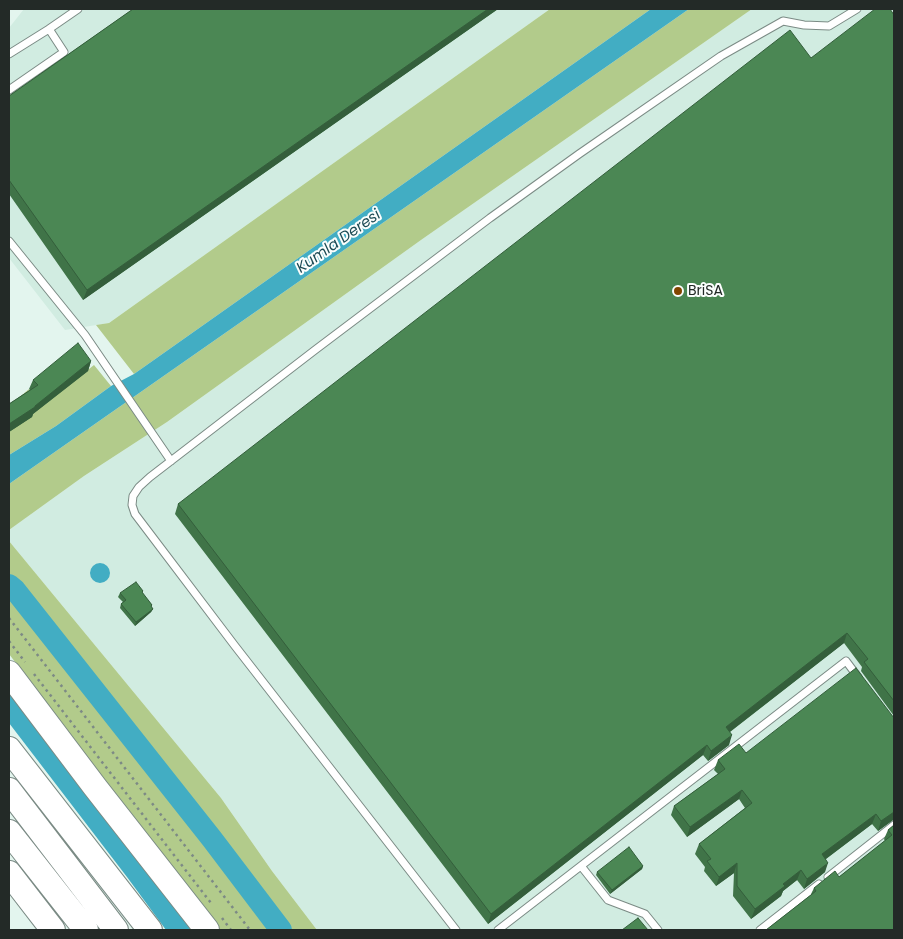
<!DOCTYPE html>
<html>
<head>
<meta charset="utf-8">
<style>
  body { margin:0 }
  #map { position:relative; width:903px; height:939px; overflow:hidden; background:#e3f5ee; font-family:Poppins,sans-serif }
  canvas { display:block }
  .frame { position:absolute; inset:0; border:10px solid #232a27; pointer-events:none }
</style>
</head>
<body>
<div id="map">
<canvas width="903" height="939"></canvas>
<div class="frame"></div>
</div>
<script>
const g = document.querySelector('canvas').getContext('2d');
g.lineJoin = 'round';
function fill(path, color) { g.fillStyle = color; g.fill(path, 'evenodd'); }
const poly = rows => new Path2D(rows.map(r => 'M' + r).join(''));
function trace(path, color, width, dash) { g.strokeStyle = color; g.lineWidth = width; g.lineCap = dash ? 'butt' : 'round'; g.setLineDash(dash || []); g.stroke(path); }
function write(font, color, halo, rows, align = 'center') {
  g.font = font + ' Poppins,sans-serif'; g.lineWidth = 4; g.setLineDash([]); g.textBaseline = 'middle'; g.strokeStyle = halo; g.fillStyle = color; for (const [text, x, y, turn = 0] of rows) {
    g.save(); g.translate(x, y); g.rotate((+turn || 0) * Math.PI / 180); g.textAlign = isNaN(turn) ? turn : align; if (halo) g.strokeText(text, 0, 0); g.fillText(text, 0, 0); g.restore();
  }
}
const built = poly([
  [24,9,550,9,109,323,65,330,9,258,9,28],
  [752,9,894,9,894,930,317,930,272,871,221,798,9,541,9,530,84,476,167,422,421,240]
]);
const green = poly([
  [550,9,651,9,134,374,96,325,109,323],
  [689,9,752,9,421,240,167,422,84,476,9,530,9,484],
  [94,365,111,386,56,426,9,455,9,406,29,389,43,406],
  [9,541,221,798,272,871,317,930,219,930,9,654]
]);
const water = poly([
  [651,9,689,9,9,484,9,455,56,426,111,386,134,374],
  '90 573a10 10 0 1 1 20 0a10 10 0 1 1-20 0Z',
  [9,690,195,930,166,930,127,877,9,723]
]);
const river = poly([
  [9,585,15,590,212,839,281,930]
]);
const path = poly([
  [9,618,250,930],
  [9,641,25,662],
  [34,674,211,903],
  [222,918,231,930]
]);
const lane = poly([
  [49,29,78,9],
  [9,54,49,29,64,52,9,90],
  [9,241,85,335,171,461],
  [581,866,608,900,645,914,658,930],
  [828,877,894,825],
  [456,930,235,646,135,514,132,505,133,496,139,487,150,477,315,350,490,218,579,154,721,56,783,21,804,25,829,26,857,9],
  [498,930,846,661,858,677],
  [760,930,819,884]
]);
const highway = poly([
  [9,673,95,787,207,930],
  [9,749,150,930],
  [9,790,116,930],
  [9,832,86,930],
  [9,873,53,930]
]);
const wall = poly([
  [133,9,498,9,83,300,9,194,9,96],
  [894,15,894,716,861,671,862,667,844,643,730,732,729,745,708,761,703,755,488,924,175,514,178,504,811,58],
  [91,361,88,371,33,414,32,417,9,432,9,404,30,390,29,389,33,380],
  [120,593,142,593,152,605,151,607,153,609,151,612,135,626,120,608,121,604,123,602,118,597],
  [893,718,893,820,878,831,872,824,826,859,825,872,804,889,797,880,783,891,781,896,751,919,733,896,734,873,716,886,704,871,705,867,695,854,699,844,745,808,739,799,687,837,671,815,674,806,718,774,714,770,718,760],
  [894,825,894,930,811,894,814,888,839,877,885,841,884,839,888,830],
  [643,866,642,869,610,894,596,875,597,872]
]);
const shadedWall = poly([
  [488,9,498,9,83,300,87,290],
  [91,361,88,371,33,414,32,417,9,432,9,424,35,406],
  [153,609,151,612,135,626,136,622],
  [847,633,844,643,723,737,726,727],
  [732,735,729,745,708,761,711,751],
  [707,745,703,755,488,924,491,914],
  [742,790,739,799,687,837,690,827],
  [894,812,894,820,893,820,878,831,881,821],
  [876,814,872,824,819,864,822,854],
  [737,863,734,873,716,886,719,877],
  [828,863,825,872,804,889,807,879],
  [643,866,642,869,610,894,612,890],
  [801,870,797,880,783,891,781,896,751,919,755,909,783,884]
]);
const building = poly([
  [133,9,488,9,87,290,9,180,9,96,133,9],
  [875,9,890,9,894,15,894,701,864,662,868,659,847,633,726,727,732,735,711,751,707,745,491,914,178,504,790,30,811,58,875,9],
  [78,343,91,361,35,406,35,407,9,424,9,404,38,385,33,380,78,343],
  [136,582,143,591,142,592,152,605,151,606,153,609,136,622,121,604,126,600,120,593,136,582],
  [856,668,894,718,894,812,881,821,876,814,822,854,828,863,807,879,801,870,783,884,785,886,755,909,737,886,737,863,719,877,707,861,711,859,699,844,752,803,742,790,690,827,674,806,725,769,718,760,739,744,746,753,856,668],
  [894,825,894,930,766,930,816,891,814,888,835,871,839,877,892,835,888,830,894,825],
  [629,847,643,866,612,890,597,872,629,847],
  [638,918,648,930,622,930,638,918]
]);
const markers = [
  [678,291,5,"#824500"]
];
const poiNames = [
  ["BriSA",688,291]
];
const waterNames = [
  ["Kumla Deresi",339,242,-35]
];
fill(built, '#d1ece1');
fill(green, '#b2cb8b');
fill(water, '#42adc3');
trace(river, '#42adc3', 22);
trace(lane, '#7b8b85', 9);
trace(highway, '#7b8b85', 26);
trace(path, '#7d8a85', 2.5, [2.5, 4]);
trace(lane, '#fff', 7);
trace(highway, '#fff', 24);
fill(wall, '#407448');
fill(shadedWall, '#345e3b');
fill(building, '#4b8754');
trace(building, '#345e3b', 1);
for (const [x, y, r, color] of markers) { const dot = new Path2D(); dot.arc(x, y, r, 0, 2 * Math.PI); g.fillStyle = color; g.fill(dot); trace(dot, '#fbfefd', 2); }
write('14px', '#232a27', '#fbfefd', poiNames, 'left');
write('italic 15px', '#1d4b55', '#fbfefd', waterNames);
</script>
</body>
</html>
